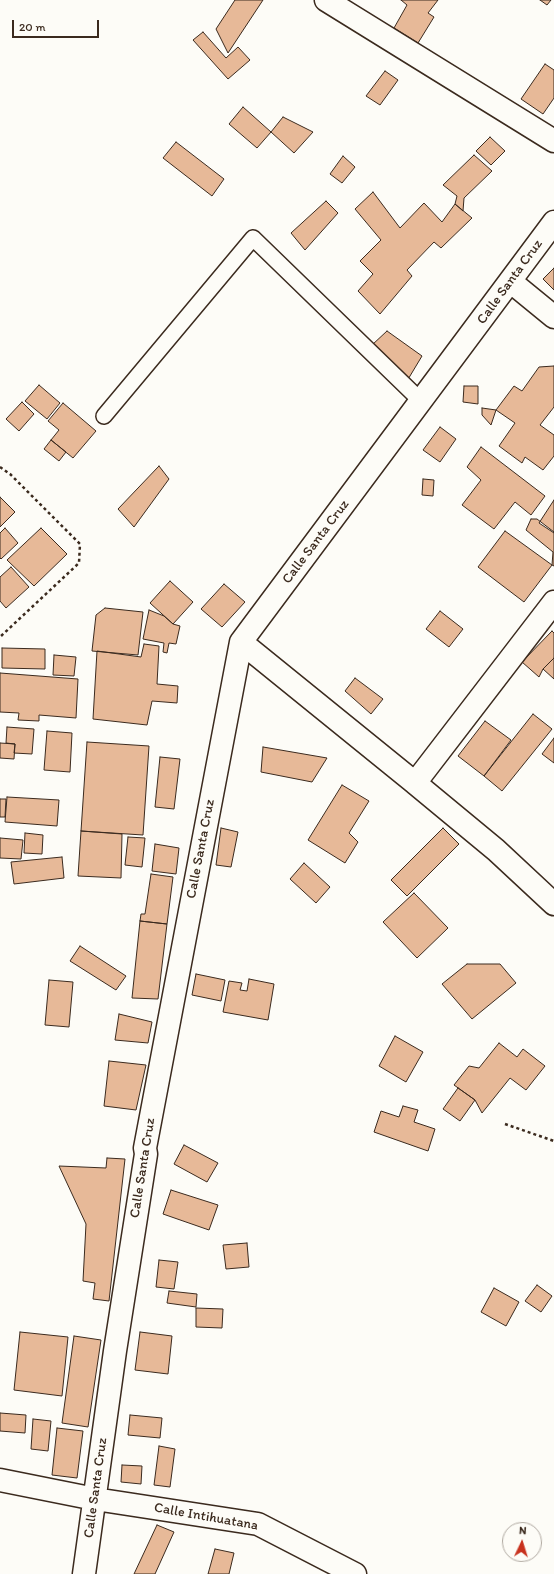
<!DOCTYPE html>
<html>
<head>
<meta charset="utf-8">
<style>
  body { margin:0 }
  #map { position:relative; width:554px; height:1574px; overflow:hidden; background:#fdfcf7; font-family:Itim,sans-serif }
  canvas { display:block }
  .north { position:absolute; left:502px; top:1522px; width:40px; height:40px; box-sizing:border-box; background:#fdfcf7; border:1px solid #afa8a0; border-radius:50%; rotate:4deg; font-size:11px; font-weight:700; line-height:16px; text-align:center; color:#3b2a1e }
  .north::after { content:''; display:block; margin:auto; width:14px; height:18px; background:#c8321e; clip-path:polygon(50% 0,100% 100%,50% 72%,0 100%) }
  .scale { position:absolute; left:12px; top:20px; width:87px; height:18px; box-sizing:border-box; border:2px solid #3b2a1e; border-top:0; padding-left:5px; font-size:12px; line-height:14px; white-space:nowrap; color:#3b2a1e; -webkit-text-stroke:3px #fdfcf7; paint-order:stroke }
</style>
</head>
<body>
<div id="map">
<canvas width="554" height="1574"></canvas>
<div class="north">N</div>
<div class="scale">20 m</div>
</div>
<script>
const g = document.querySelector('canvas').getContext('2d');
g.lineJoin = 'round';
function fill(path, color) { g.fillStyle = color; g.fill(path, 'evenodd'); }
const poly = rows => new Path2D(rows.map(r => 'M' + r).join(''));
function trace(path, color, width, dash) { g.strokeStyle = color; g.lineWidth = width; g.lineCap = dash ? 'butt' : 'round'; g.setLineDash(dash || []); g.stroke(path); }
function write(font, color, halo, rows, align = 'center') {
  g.font = font + ' Itim,sans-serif'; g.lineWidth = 4; g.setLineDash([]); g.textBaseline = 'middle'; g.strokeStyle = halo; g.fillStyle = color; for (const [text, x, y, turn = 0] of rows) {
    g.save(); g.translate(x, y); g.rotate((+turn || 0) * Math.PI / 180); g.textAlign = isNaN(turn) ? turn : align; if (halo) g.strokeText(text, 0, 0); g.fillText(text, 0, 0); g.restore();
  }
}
const building = poly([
  [235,0,263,0,228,53,216,29,235,0],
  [401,0,438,0,428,13,434,17,418,43,394,28,407,5,401,0],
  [540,0,551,0,547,5,540,0],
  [203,32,226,58,238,47,250,60,228,79,193,40,203,32],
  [545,64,554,70,554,98,543,114,521,99,545,64],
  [385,71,398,80,380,105,366,96,385,71],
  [243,107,271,132,257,148,229,124,243,107],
  [283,117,313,132,294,153,271,132,283,117],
  [490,137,505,151,491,165,476,151,490,137],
  [176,142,224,179,212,196,163,158,176,142],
  [474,155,492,171,464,198,463,211,455,204,457,196,443,185,474,155],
  [343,156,355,167,342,183,330,174,343,156],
  [373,192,400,228,424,203,442,222,455,204,472,218,441,248,434,242,407,270,412,276,380,314,358,291,373,274,360,261,381,240,355,209,373,192],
  [326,201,338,213,305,250,291,233,326,201],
  [554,268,554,290,543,279,554,268],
  [387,331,422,356,407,381,372,345,387,331],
  [554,366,554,407,540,425,554,435,554,456,543,470,525,457,522,463,499,446,515,423,496,410,514,386,522,391,539,367,554,366],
  [39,385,60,403,47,419,25,401,39,385],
  [464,386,478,386,478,404,463,402,464,386],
  [22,402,34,414,19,431,6,419,22,402],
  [63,403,96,431,73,458,51,440,59,430,48,421,63,403],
  [482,408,496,410,491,425,482,415,482,408],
  [440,427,456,439,440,462,423,450,440,427],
  [51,440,66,452,59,461,44,449,51,440],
  [481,447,545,496,531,515,515,502,494,529,462,505,481,480,467,467,481,447],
  [159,466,169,479,134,527,118,509,159,466],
  [423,479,434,480,433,496,422,495,423,479],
  [0,497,15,512,0,527,0,497],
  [554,500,554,533,539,523,554,500],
  [531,519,537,519,554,532,554,566,552,565,553,552,526,530,531,519],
  [5,528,18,543,1,559,0,558,0,533,5,528],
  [41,528,67,554,34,586,7,560,41,528],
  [505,531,552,565,524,602,478,567,505,531],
  [11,567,29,587,6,608,0,601,0,577,11,567],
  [170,581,193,602,173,624,150,603,170,581],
  [224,584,245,602,222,627,201,609,224,584],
  [105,608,143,612,138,655,92,651,96,615,105,608],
  [149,610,164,616,173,624,180,626,176,644,169,643,167,653,163,652,164,643,143,639,149,610],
  [440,611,463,629,449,647,426,629,440,611],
  [552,631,554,633,554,658,543,669,539,677,522,662,552,631],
  [144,644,159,646,157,684,178,686,177,703,152,701,147,725,93,719,97,651,141,657,144,644],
  [2,648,45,649,45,669,2,668,2,648],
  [54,655,76,657,74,676,53,675,54,655],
  [554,658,554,679,543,669,554,658],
  [0,673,78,679,76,718,39,715,39,721,18,720,19,713,0,712,0,673],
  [355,678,383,699,371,714,345,691,355,678],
  [533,714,552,729,502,791,484,776,533,714],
  [485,721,511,740,484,776,458,756,485,721],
  [7,727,34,729,32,754,14,753,15,744,6,743,7,727],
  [47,731,72,733,70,772,44,770,47,731],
  [554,738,554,763,542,754,554,738],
  [87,742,149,746,143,835,81,831,87,742],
  [0,743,15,744,14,759,0,758,0,743],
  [263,747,327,758,312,782,261,772,263,747],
  [160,757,180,759,174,809,155,807,160,757],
  [342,785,369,801,349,833,358,842,345,863,308,840,342,785],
  [7,797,59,800,57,826,5,822,7,797],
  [0,799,6,799,5,817,0,817,0,799],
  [221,828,238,832,231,867,216,865,221,828],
  [443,828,459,844,407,896,391,880,443,828],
  [81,831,122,834,121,878,78,876,81,831],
  [25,833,43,835,42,854,24,853,25,833],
  [128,837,145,838,142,867,125,865,128,837],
  [0,838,23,840,21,859,0,858,0,838],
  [155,844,179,848,176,874,152,871,155,844],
  [62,857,64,878,14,884,11,862,62,857],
  [304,863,330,887,316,903,290,879,304,863],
  [151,874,173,877,167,924,140,921,141,914,145,914,151,874],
  [414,893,448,928,417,958,383,922,414,893],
  [140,921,167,924,158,999,132,998,140,921],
  [80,946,126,976,116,990,70,961,80,946],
  [467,964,500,964,516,983,472,1019,442,984,467,964],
  [196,974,225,980,221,1001,192,995,196,974],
  [249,979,274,984,268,1020,223,1012,229,981,242,983,240,990,247,991,249,979],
  [49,980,73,982,69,1027,45,1025,49,980],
  [119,1014,152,1022,148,1043,115,1040,119,1014],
  [395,1036,423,1052,406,1082,379,1066,395,1036],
  [499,1043,517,1057,523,1049,545,1066,526,1090,510,1078,482,1113,475,1100,454,1085,469,1066,479,1068,499,1043],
  [109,1061,146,1065,136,1110,104,1106,109,1061],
  [458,1088,475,1100,460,1121,443,1109,458,1088],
  [403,1106,418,1110,414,1122,435,1129,428,1151,374,1132,381,1111,399,1117,403,1106],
  [184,1145,218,1163,207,1182,174,1164,184,1145],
  [107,1158,125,1159,109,1301,93,1299,95,1283,83,1281,86,1224,59,1166,106,1168,107,1158],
  [171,1190,218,1205,209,1230,163,1214,171,1190],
  [247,1243,249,1267,226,1269,223,1245,247,1243],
  [159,1260,178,1262,174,1289,156,1287,159,1260],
  [537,1285,552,1296,541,1312,525,1301,537,1285],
  [494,1288,519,1302,506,1326,481,1312,494,1288],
  [169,1291,197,1294,196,1307,167,1303,169,1291],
  [196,1308,223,1309,222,1328,196,1327,196,1308],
  [20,1332,68,1337,62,1396,14,1390,20,1332],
  [140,1332,172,1336,168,1374,135,1370,140,1332],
  [74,1336,101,1340,88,1427,62,1423,74,1336],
  [0,1413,26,1415,25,1433,0,1431,0,1413],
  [130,1415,162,1418,160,1438,128,1435,130,1415],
  [33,1419,51,1421,48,1451,31,1449,33,1419],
  [57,1428,83,1431,77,1478,52,1475,57,1428],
  [159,1446,175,1449,170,1487,154,1485,159,1446],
  [122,1465,142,1466,141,1484,121,1482,122,1465],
  [157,1525,174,1532,155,1574,134,1574,157,1525],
  [215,1549,234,1553,229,1574,208,1574,215,1549]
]);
const path = poly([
  [0,467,10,474,80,544,79,563,0,637],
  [505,1124,554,1141]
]);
const lane = poly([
  [104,416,253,238,421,401]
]);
const street = poly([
  [326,0,554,141],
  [510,281,554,317],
  [241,642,415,783,554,602],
  [415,783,496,850,554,904],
  [0,1480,95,1499,258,1524,355,1574],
  [84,1574,115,1351,146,1154,145,1148,241,642,554,222]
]);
const streetNames = [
  ["Calle Santa Cruz",510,282,-54],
  ["Calle Santa Cruz",316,542,-53],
  ["Calle Santa Cruz",201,849,-79],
  ["Calle Santa Cruz",143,1168,-81],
  ["Calle Santa Cruz",96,1488,-82],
  ["Calle Intihuatana",206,1517,10]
];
fill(building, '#e7b998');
trace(building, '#3b2a1e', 1);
trace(lane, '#3b2a1e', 18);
trace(street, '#3b2a1e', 25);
trace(path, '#3b2a1e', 2.5, [3, 3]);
trace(lane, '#fdfcf7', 15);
trace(street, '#fdfcf7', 22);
write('14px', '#3b2a1e', '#fdfcf7', streetNames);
</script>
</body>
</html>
